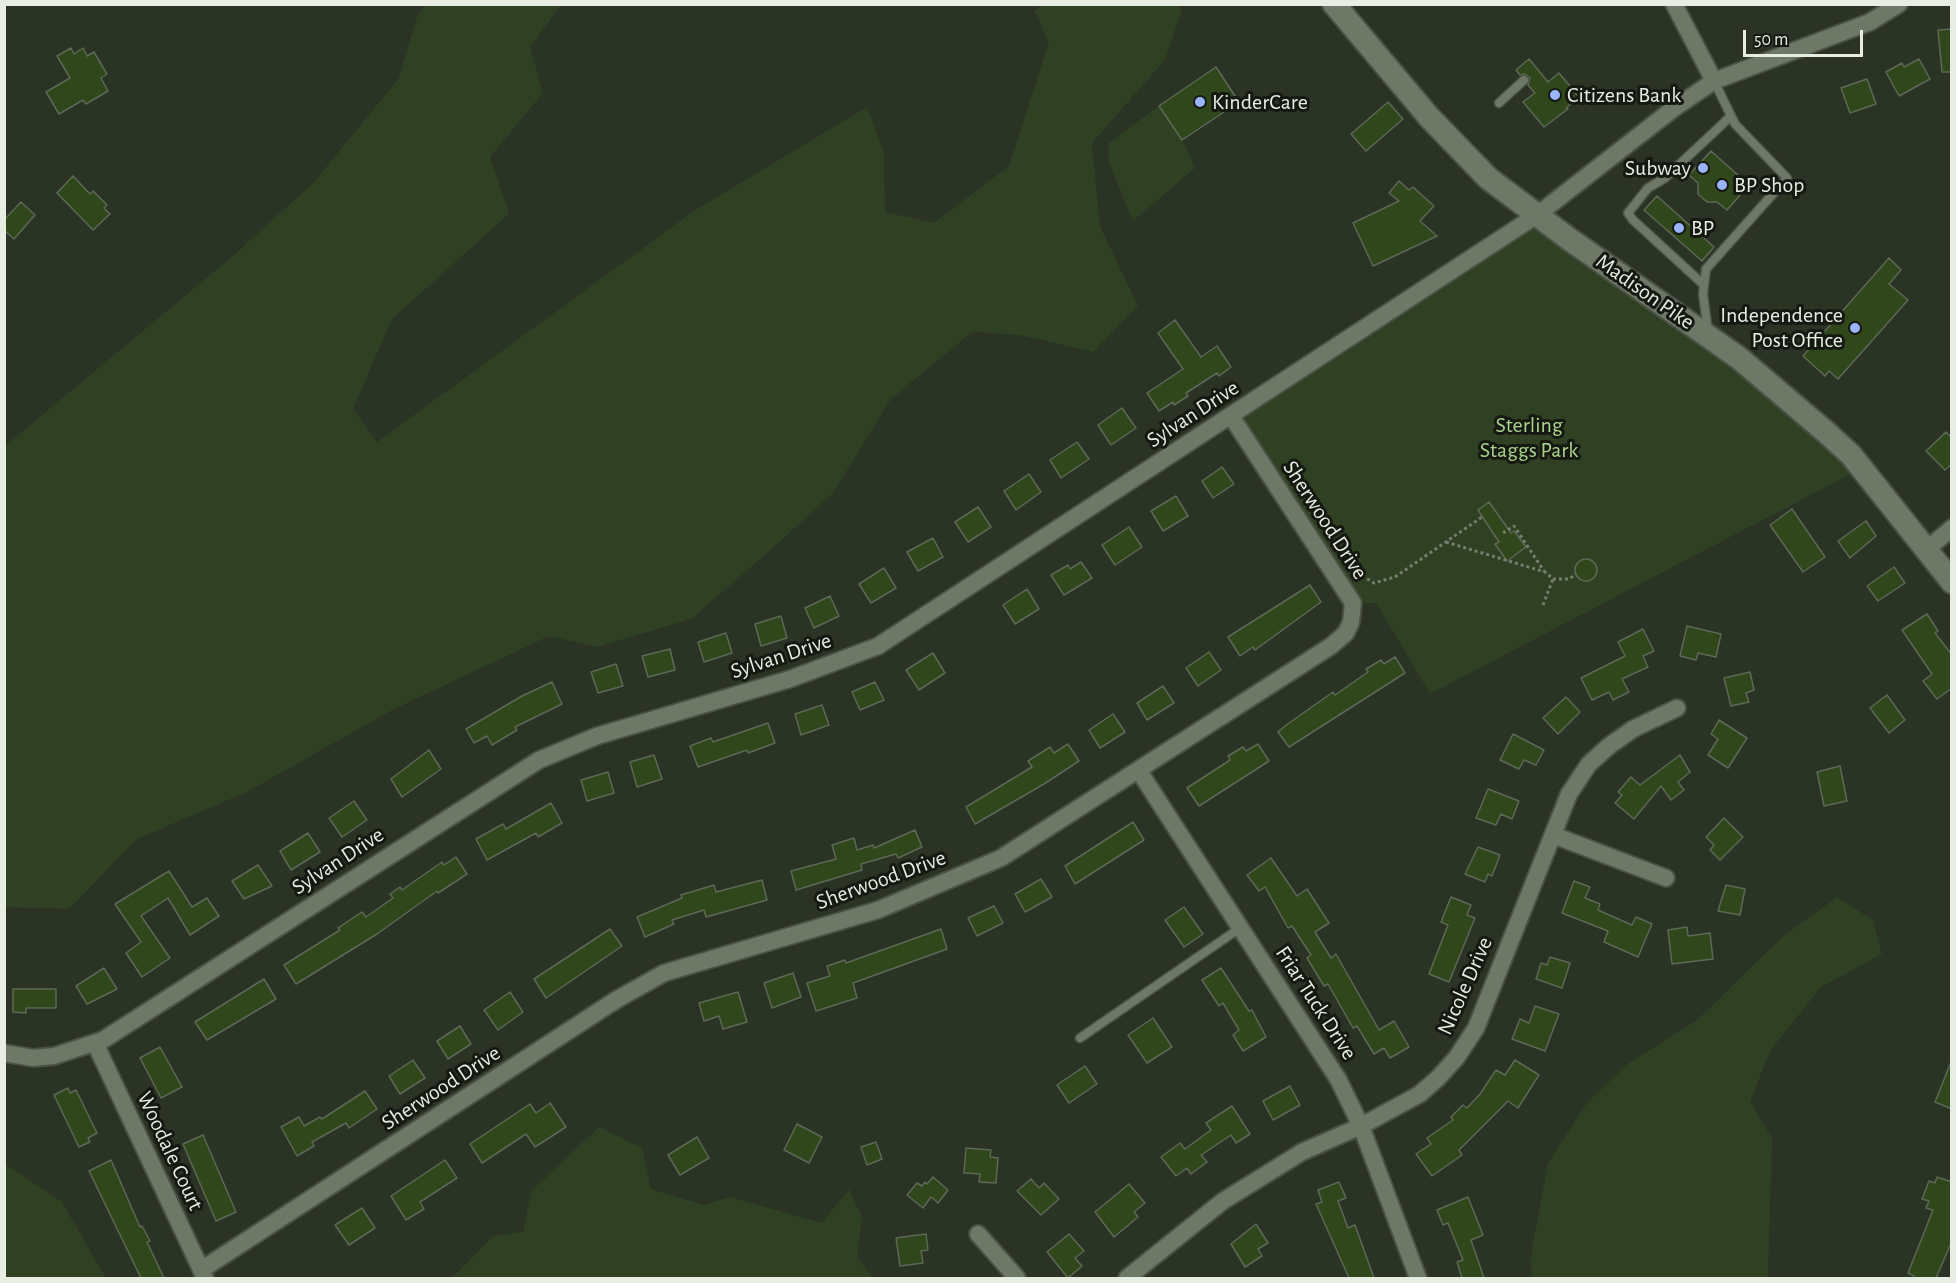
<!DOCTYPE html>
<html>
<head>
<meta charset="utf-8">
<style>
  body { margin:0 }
  #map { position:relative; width:1956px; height:1283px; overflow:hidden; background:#2a3324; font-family:"Alegreya Sans",sans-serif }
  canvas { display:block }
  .frame { position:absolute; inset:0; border:6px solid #e7ede3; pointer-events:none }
  .scale { position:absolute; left:1743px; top:30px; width:120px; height:27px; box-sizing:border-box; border:3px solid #e7ede3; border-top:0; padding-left:8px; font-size:18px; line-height:21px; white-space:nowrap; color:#e7ede3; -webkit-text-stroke:4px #151912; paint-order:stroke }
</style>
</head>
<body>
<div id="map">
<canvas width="1956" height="1283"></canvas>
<div class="frame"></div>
<div class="scale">50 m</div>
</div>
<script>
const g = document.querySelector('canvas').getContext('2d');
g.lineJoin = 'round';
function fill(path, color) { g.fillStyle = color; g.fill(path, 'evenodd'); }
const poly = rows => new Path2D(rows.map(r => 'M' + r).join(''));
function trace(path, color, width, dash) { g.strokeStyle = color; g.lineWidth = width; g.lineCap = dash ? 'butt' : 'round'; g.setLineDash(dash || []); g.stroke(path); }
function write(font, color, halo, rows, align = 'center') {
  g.font = font + ' "Alegreya Sans",sans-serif'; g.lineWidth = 6; g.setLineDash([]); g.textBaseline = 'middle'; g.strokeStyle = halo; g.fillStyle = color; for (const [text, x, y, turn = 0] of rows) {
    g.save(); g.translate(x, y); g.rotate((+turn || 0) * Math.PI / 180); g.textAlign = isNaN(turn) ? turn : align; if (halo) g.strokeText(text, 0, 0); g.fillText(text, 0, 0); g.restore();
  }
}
const green = poly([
  [1043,4,1180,4,1182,10,1165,60,1092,143,1100,226,1138,306,1093,352,1020,335,972,332,891,399,833,493,774,547,691,619,597,647,549,636,392,710,247,792,137,839,69,909,5,907,5,446,234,255,314,182,399,78,417,17,425,5,561,5,530,47,543,93,490,157,509,214,392,319,353,409,377,442,694,211,867,107,884,152,885,212,934,223,1009,166,1049,42,1035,11],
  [1159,106,1182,140,1195,168,1133,221,1109,163,1109,143],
  [1537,215,1862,468,1430,694,1376,603,1353,603,1231,416],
  [1837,897,1873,920,1882,954,1821,987,1770,1051,1750,1102,1772,1138,1768,1278,1532,1278,1530,1260,1548,1163,1586,1104,1626,1065,1697,1020,1781,938],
  [599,1127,642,1148,651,1189,704,1205,730,1197,822,1223,849,1189,862,1217,857,1257,873,1278,452,1278,493,1236,523,1232,531,1191],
  [5,1164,62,1202,106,1278,5,1278]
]);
const building = poly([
  [1952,29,1952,72,1942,72,1938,30,1952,29],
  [71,48,74,54,83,48,87,56,94,52,107,74,101,78,108,91,86,104,83,100,59,114,46,92,70,78,57,56,71,48],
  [1529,59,1548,82,1559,73,1579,97,1566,108,1568,109,1544,127,1523,102,1535,93,1528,85,1530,78,1525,74,1520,75,1516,70,1529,59],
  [1919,59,1930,79,1899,96,1886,72,1902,63,1904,67,1919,59],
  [1216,67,1239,102,1182,140,1159,106,1216,67],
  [1867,79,1876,104,1850,113,1841,88,1867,79],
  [1388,102,1403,119,1366,151,1351,134,1388,102],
  [1711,151,1749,185,1727,210,1717,202,1707,202,1698,194,1698,183,1689,175,1711,151],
  [73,176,90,194,93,191,107,205,104,208,110,214,93,230,57,193,73,176],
  [1399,181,1409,190,1413,187,1434,206,1420,221,1437,236,1373,266,1353,223,1399,201,1389,193,1399,181],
  [1657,196,1714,247,1702,261,1644,210,1657,196],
  [21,202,35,215,14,239,4,230,4,220,21,202],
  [1889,258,1901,270,1889,284,1908,300,1838,379,1829,371,1825,376,1803,356,1889,258],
  [1175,320,1201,357,1217,346,1231,367,1219,376,1217,373,1186,393,1188,396,1174,405,1173,402,1159,411,1147,393,1183,369,1158,333,1175,320],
  [1122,408,1136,428,1111,445,1098,425,1122,408],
  [1946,432,1952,438,1952,464,1945,470,1926,451,1946,432],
  [1077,442,1089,459,1061,478,1050,460,1077,442],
  [1222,467,1234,484,1213,498,1202,481,1222,467],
  [1029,474,1041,492,1016,510,1004,491,1029,474],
  [1176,496,1188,516,1163,531,1151,511,1176,496],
  [1489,502,1511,533,1514,531,1526,547,1507,561,1495,544,1499,542,1478,510,1489,502],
  [978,507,991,527,968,542,955,522,978,507],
  [1792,509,1825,557,1803,572,1770,525,1792,509],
  [1866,521,1876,536,1850,558,1838,541,1866,521],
  [1129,527,1142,547,1115,565,1102,545,1129,527],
  [933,538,943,557,918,571,907,552,933,538],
  '1575 570a11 11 0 1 1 22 0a11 11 0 1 1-22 0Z',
  [1081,562,1092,578,1064,595,1051,575,1068,565,1070,569,1081,562],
  [1894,567,1905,583,1878,601,1867,586,1894,567],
  [884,568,896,588,871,603,859,584,884,568],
  [1310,585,1321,602,1255,650,1253,647,1240,656,1228,637,1310,585],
  [1027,589,1039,609,1015,624,1003,605,1027,589],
  [830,596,839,616,814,628,805,608,830,596],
  [1927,614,1938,631,1935,633,1952,655,1952,688,1937,699,1923,681,1932,674,1902,630,1927,614],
  [781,616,787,638,761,646,755,624,781,616],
  [1687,626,1721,634,1716,657,1698,653,1696,660,1680,656,1687,626],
  [1643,629,1654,651,1643,656,1648,667,1622,679,1629,692,1613,700,1609,692,1592,700,1581,678,1625,656,1618,642,1643,629],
  [726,633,732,653,704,662,698,642,726,633],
  [670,649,675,670,648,677,642,656,670,649],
  [1209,652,1221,670,1198,686,1186,668,1209,652],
  [933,653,945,673,919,690,906,670,933,653],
  [1395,657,1405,673,1289,747,1278,732,1285,726,1333,692,1335,695,1368,672,1366,669,1381,660,1384,664,1395,657],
  [616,664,623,686,598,693,591,672,616,664],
  [1750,672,1754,690,1746,693,1749,702,1731,706,1724,678,1750,672],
  [552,682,562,704,515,727,517,730,492,745,487,736,474,743,466,729,522,696,552,682],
  [875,682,884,700,860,710,852,692,875,682],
  [1163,686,1174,703,1147,720,1137,703,1163,686],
  [1887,695,1905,720,1889,733,1870,708,1887,695],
  [1566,697,1580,712,1558,734,1543,718,1566,697],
  [822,705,829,725,801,735,795,714,822,705],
  [1113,714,1125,732,1100,748,1089,730,1113,714],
  [1719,720,1747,738,1728,768,1708,755,1718,739,1711,734,1719,720],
  [768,723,775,743,748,753,747,750,698,767,690,746,711,738,713,742,768,723],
  [1513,734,1544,750,1536,765,1524,760,1519,769,1500,760,1513,734],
  [1068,744,1079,761,1044,784,975,824,966,807,1032,767,1028,761,1050,747,1054,753,1068,744],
  [1258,744,1269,761,1199,806,1187,788,1230,760,1228,756,1243,747,1246,751,1258,744],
  [429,750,441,769,402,797,391,779,429,750],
  [654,755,662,779,637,787,630,762,654,755],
  [1680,755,1690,772,1678,782,1684,790,1671,800,1661,786,1634,819,1615,803,1622,795,1618,792,1631,777,1640,785,1680,755],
  [1840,766,1847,801,1824,806,1817,772,1840,766],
  [608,772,614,793,587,801,581,780,608,772],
  [1488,789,1519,801,1512,819,1501,814,1496,825,1476,818,1488,789],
  [354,801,367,820,342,837,329,818,354,801],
  [551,803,562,823,538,837,536,833,487,860,476,839,503,824,506,829,551,803],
  [1724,818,1743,837,1720,860,1710,850,1714,845,1706,837,1724,818],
  [1133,822,1144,840,1075,884,1065,866,1133,822],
  [915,830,922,847,898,858,896,854,861,864,862,870,796,890,791,871,836,859,832,845,854,838,857,850,873,845,874,848,915,830],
  [308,833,320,852,291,870,280,851,308,833],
  [1478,847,1500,855,1492,876,1488,874,1485,882,1465,874,1478,847],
  [456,857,467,874,438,893,437,891,377,934,296,984,284,965,340,930,338,928,362,912,366,917,393,898,390,894,400,887,402,890,442,862,444,865,456,857],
  [1271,858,1297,896,1307,889,1329,923,1315,932,1331,958,1336,954,1379,1030,1394,1021,1409,1047,1390,1058,1384,1048,1374,1054,1357,1026,1353,1028,1328,984,1324,986,1307,958,1311,955,1292,926,1288,928,1265,887,1259,891,1247,875,1271,858],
  [258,865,272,886,244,899,232,881,258,865],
  [169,871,192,907,207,898,219,916,190,935,168,898,141,916,170,958,142,977,126,953,141,942,115,904,169,871],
  [1041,879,1052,897,1025,912,1015,894,1041,879],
  [762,880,767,900,706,917,704,910,672,920,674,924,645,937,637,917,682,898,681,895,714,885,716,892,762,880],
  [1574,881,1590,887,1585,898,1600,904,1598,910,1632,925,1636,917,1652,924,1638,957,1604,942,1608,931,1562,913,1574,881],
  [1726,885,1745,889,1740,915,1718,911,1726,885],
  [1451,897,1471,905,1467,915,1475,918,1449,982,1429,974,1448,925,1441,922,1451,897],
  [994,906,1003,923,977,936,968,918,994,906],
  [1184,907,1203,934,1184,947,1165,920,1184,907],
  [1687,927,1688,936,1710,933,1713,959,1672,964,1668,930,1687,927],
  [610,929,622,946,546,998,534,979,610,929],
  [941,929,947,949,853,983,857,998,816,1011,807,983,830,976,827,966,845,960,846,963,941,929],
  [1550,957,1570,963,1562,988,1536,979,1541,963,1547,965,1550,957],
  [104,968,117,989,87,1004,76,986,104,968],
  [1221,968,1249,1011,1252,1010,1266,1037,1243,1051,1233,1035,1239,1030,1223,1003,1219,1006,1202,980,1221,968],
  [793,973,801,997,772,1008,764,983,793,973],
  [264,979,276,999,207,1040,195,1022,264,979],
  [13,989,56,989,56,1008,26,1008,26,1013,13,1012,13,989],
  [510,992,523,1012,498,1030,484,1010,510,992],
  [738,992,747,1022,723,1029,719,1016,704,1021,699,1003,738,992],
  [1535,1006,1559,1014,1545,1051,1512,1039,1520,1019,1529,1023,1535,1006],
  [1153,1018,1172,1047,1147,1063,1128,1035,1153,1018],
  [460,1026,471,1044,448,1059,437,1041,460,1026],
  [160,1047,182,1087,161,1098,140,1058,160,1047],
  [413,1060,425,1078,400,1094,389,1076,413,1060],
  [1515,1060,1539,1075,1518,1108,1508,1101,1459,1150,1462,1155,1432,1176,1416,1154,1431,1144,1427,1138,1453,1120,1451,1117,1463,1105,1467,1108,1480,1094,1496,1070,1505,1075,1515,1060],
  [1951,1062,1952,1063,1952,1109,1935,1102,1951,1062],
  [1085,1066,1097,1084,1069,1103,1057,1085,1085,1066],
  [1290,1086,1300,1105,1273,1120,1263,1101,1290,1086],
  [68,1088,70,1093,76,1090,97,1133,88,1138,90,1142,79,1147,54,1095,68,1088],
  [365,1091,377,1109,349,1128,346,1123,312,1142,314,1146,297,1156,281,1127,299,1117,304,1126,320,1117,322,1119,365,1091],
  [550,1103,566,1127,535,1147,526,1134,482,1163,470,1144,530,1104,536,1113,550,1103],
  [1232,1106,1250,1134,1236,1143,1231,1135,1201,1155,1207,1162,1191,1174,1187,1168,1176,1176,1161,1157,1180,1143,1185,1149,1211,1130,1206,1123,1232,1106],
  [797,1124,822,1137,809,1163,784,1150,797,1124],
  [203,1135,236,1212,216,1221,183,1144,203,1135],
  [697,1137,709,1158,680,1175,668,1155,697,1137],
  [876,1142,882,1159,867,1165,861,1147,876,1142],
  [966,1148,991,1150,990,1157,998,1158,996,1183,979,1182,980,1174,964,1173,966,1148],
  [111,1160,140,1227,142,1226,150,1241,147,1242,164,1278,141,1278,89,1171,111,1160],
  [445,1160,457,1178,420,1202,424,1209,406,1220,391,1196,445,1160],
  [933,1177,948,1190,938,1203,931,1197,923,1208,907,1195,917,1183,922,1186,925,1182,927,1184,933,1177],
  [1937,1177,1952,1182,1952,1241,1936,1278,1913,1278,1914,1276,1908,1273,1933,1210,1926,1208,1929,1201,1922,1199,1929,1181,1935,1183,1937,1177],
  [1031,1179,1039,1188,1044,1183,1059,1199,1041,1215,1017,1191,1031,1179],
  [1339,1182,1346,1198,1338,1201,1348,1228,1355,1225,1374,1278,1349,1278,1316,1204,1322,1202,1318,1190,1339,1182],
  [1129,1184,1145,1203,1134,1212,1138,1217,1114,1237,1095,1212,1129,1184],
  [1468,1197,1483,1235,1471,1240,1484,1278,1462,1278,1457,1262,1463,1260,1448,1223,1443,1225,1437,1210,1468,1197],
  [362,1208,375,1228,349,1245,335,1225,362,1208],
  [1256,1224,1268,1243,1258,1249,1262,1256,1245,1267,1231,1244,1256,1224],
  [926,1234,928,1250,921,1251,923,1263,900,1266,896,1238,926,1234],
  [1069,1234,1084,1251,1075,1258,1082,1266,1068,1278,1047,1252,1069,1234]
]);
const path = poly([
  [1503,533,1514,526,1544,571],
  [1446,542,1545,572,1553,579,1569,579,1576,574],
  [1357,564,1366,578,1374,583,1395,577,1482,517],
  [1543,605,1553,579]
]);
const lane = poly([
  [1499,103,1524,80],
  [1704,285,1633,220,1628,213,1648,188,1665,178,1731,116],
  [1708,332,1703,294,1706,269,1787,178,1735,124,1714,81],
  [1080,1038,1240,928]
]);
const street = poly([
  [1674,4,1714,81],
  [1926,550,1952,528],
  [1139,771,1338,1079,1361,1126,1418,1278],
  [1553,835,1666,878],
  [95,1043,205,1278],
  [4,1053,33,1058,54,1056,103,1040,539,760,597,736,790,679,878,646,1537,215,1673,109,1714,81,1870,22,1899,4],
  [978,1234,1017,1278],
  [201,1270,616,1000,664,973,878,910,1001,858,1331,646,1346,633,1351,622,1353,603,1231,416],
  [1127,1278,1223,1201,1302,1152,1361,1126,1420,1094,1439,1077,1457,1057,1476,1028,1569,794,1589,764,1609,746,1633,729,1677,708]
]);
const secondary = poly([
  [1334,4,1429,117,1488,178,1569,239,1739,358,1827,433,1851,455,1952,582]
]);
const markers = [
  [1555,95,6,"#9ab5fd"],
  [1200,102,6,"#9ab5fd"],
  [1703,168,6,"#9ab5fd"],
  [1722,185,6,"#9ab5fd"],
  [1679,228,6,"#9ab5fd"],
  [1855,328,6,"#9ab5fd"]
];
const poiNames = [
  ["Citizens Bank",1567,95],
  ["KinderCare",1212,102],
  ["Subway",1691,168,"right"],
  ["BP Shop",1734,185],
  ["BP",1691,228],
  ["Independence",1843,315,"right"],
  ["Post Office",1843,340,"right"]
];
const streetNames = [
  ["Madison Pike",1645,292,35],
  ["Sylvan Drive",1193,414,-33],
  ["Sherwood Drive",1325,520,57],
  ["Sylvan Drive",781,656,-18],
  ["Sylvan Drive",338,861,-33],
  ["Sherwood Drive",881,880,-20],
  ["Nicole Drive",1465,986,-66],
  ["Friar Tuck Drive",1316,1003,57],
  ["Sherwood Drive",441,1088,-33],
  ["Woodale Court",170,1151,65]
];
const parkNames = [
  ["Sterling",1529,425],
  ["Staggs Park",1529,450]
];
fill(green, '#304023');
fill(building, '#30471b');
trace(building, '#5e6857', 1.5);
trace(lane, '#4a5145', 11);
trace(street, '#4a5145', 20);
trace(secondary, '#4a5145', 26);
trace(path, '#767d70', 3, [3, 3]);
trace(lane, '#6e7867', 8);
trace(street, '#6e7867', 16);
trace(secondary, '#6e7867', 22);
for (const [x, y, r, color] of markers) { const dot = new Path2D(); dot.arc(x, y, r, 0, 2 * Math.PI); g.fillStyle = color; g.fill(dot); trace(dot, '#151912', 2); }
write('22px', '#e7ede3', '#151912', poiNames, 'left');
write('22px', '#e7ede3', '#151912', streetNames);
write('22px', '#abd38c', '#151912', parkNames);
</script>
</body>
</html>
